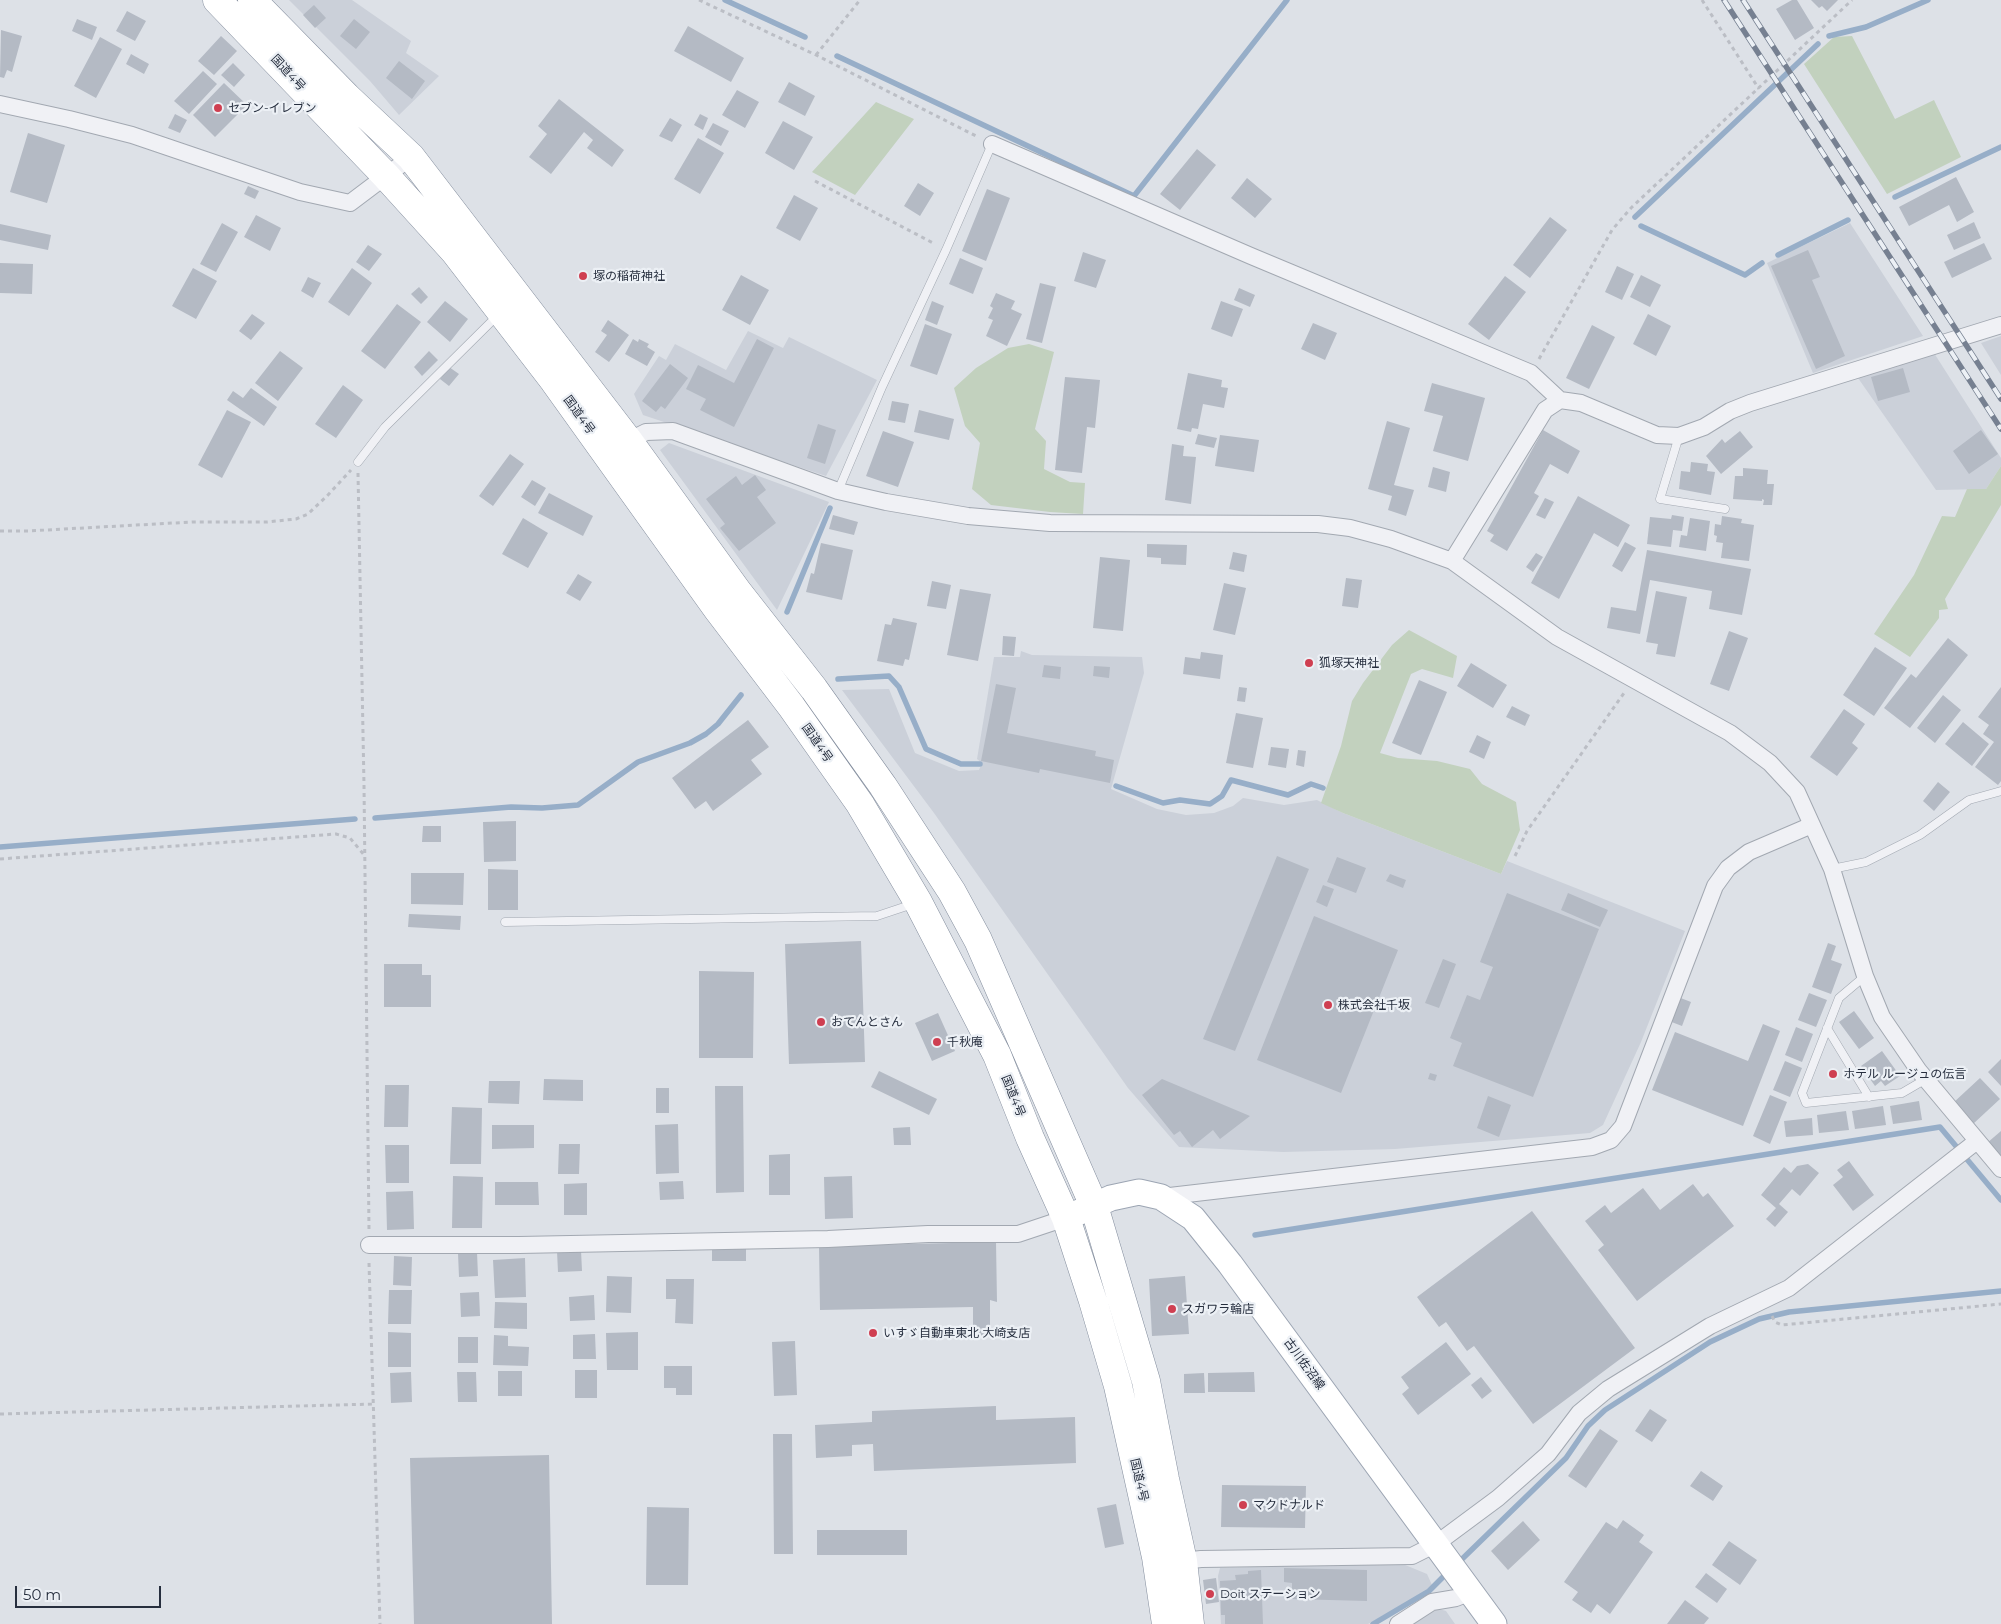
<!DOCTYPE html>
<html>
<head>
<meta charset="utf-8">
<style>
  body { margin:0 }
  #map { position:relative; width:2001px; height:1624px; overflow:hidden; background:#dde1e7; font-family:Montserrat,sans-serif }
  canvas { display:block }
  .scale { position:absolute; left:15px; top:1586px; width:146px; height:22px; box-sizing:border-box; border:2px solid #262e3e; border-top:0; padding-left:6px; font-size:15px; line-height:18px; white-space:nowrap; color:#262e3e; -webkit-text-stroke:4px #ecf0f5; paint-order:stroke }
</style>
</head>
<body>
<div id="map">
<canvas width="2001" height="1624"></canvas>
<div class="scale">50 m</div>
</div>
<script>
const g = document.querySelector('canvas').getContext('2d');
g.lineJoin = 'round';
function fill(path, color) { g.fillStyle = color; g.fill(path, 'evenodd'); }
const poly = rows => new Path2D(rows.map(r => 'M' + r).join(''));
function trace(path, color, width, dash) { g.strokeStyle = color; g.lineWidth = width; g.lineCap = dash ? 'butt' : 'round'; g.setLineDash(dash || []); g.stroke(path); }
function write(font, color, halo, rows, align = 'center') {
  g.font = font + ' Montserrat,"Noto Sans JP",sans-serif'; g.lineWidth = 4.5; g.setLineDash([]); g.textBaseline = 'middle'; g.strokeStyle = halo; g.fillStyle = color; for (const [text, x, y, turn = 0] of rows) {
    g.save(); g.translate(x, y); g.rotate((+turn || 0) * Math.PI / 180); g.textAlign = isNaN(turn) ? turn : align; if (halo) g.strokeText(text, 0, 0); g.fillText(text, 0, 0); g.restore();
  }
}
const built = poly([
  [289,0,352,0,411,41,406,53,439,76,399,115,370,81],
  [1850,223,1923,336,1813,373,1767,263],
  [748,331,783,348,789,337,877,380,826,476,643,415,634,394,659,356,666,360,675,344,726,370],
  [2001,336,2001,375,1981,343],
  [1934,353,2001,458,2001,466,1986,489,1936,490,1858,378],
  [669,443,829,502,777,610,660,450],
  [1021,651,1032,655,1142,657,1144,673,1111,789,1157,809,1186,815,1214,813,1233,806,1243,798,1284,805,1317,800,1343,813,1501,874,1507,861,1685,931,1641,1042,1603,1125,1590,1133,1395,1149,1283,1152,1179,1147,1128,1088,934,813,842,690,889,689,915,753,959,771,979,770,982,763,977,759,994,657,1020,657],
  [1398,1562,1427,1574,1432,1585,1424,1593,1368,1624,1221,1624,1218,1576,1220,1568],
  [1436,1608,1446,1611,1455,1624,1408,1624]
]);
const green = poly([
  [1852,36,1895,119,1934,100,1961,157,1887,194,1804,64,1834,37],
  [876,102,914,119,855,195,812,172],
  [1029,344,1054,352,1035,429,1046,441,1044,469,1070,482,1085,483,1083,514,1050,512,991,505,972,489,980,443,965,426,954,388,976,368,1008,348],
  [2001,466,2001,505,1945,599,1948,609,1939,610,1939,618,1910,657,1874,634,1914,575,1942,516,1955,517,1967,489,1986,489],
  [1409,630,1457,656,1453,678,1422,669,1411,674,1380,753,1398,758,1437,761,1470,769,1482,784,1516,802,1520,830,1501,874,1343,813,1321,803,1341,746,1352,701,1363,683,1392,645]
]);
const stream = poly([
  [725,0,805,37],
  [1829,36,1866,27,1928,0],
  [837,56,1134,196,1287,0],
  [1895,197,2001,147],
  [1635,217,1818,44],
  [1641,226,1745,275,1762,263],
  [1778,255,1848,220],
  [787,612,830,508],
  [838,679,889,676,899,687,926,749,961,764,980,764],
  [1116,786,1163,803,1180,800,1210,804,1222,796,1231,780,1288,795,1311,784,1323,788],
  [375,818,511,807,542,808,578,805,638,762,690,743,706,734,718,724,741,695],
  [0,847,355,819],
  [1255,1235,1940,1127,2001,1200],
  [1458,1563,1566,1458,1588,1426,1605,1410,1710,1342,1759,1319,1789,1312,2001,1291],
  [1373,1624,1429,1591,1449,1571]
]);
const building = poly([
  [1792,0,1797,0,1814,28,1795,40,1776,9],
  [1811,0,1838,0,1827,11,1822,6,1819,8],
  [314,5,326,18,315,28,303,15],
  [127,11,146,21,135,41,116,31],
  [77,19,97,27,92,40,72,31],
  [354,19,370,32,356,49,340,36],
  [688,26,744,58,731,82,674,51],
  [1,30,22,36,12,72,7,70,4,78,0,77],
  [221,36,237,51,214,75,198,61],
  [100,37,122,49,96,98,74,86],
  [131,54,149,64,144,74,126,64],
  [399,61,425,81,412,99,386,78],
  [233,63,245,75,234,87,221,75],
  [203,71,217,84,189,114,174,101],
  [789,82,815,96,805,116,778,102],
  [224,83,247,105,215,137,193,115],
  [737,90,759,102,745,128,722,115],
  [559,99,624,150,612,167,587,148,593,140,584,132,551,174,529,157,547,134,538,126],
  [175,114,187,120,180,133,168,128],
  [700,114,708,118,703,130,694,125],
  [670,118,682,125,672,142,659,136],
  [783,121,813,137,794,170,765,153],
  [713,123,729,131,721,146,705,137],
  [28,133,65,145,47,203,10,192],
  [698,138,724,153,700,194,674,179],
  [1197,149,1216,165,1180,210,1160,194],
  [1956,177,1974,212,1957,222,1949,205,1909,226,1899,207],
  [1247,178,1272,199,1255,218,1231,198],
  [918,183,934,193,920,216,904,206],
  [248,186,259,191,255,199,244,194],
  [987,189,1010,198,986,261,962,251],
  [794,195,818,208,800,241,776,228],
  [256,215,281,228,270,251,244,237],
  [1550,217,1567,230,1530,278,1513,265],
  [1974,222,1981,238,1954,250,1947,235],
  [222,223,238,232,216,272,200,264],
  [0,224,51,235,48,250,0,240],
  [1984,243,1992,259,1952,278,1944,262],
  [368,245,382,254,369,271,356,262],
  [1808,250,1820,277,1812,280,1845,356,1816,369,1771,266],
  [1083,252,1106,260,1096,288,1074,281],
  [960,258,983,268,973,294,949,284],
  [0,263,33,264,32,294,0,293],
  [1617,266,1634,274,1622,300,1605,292],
  [193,268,217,281,196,319,172,306],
  [352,268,372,283,349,316,328,302],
  [741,275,769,290,750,325,722,310],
  [1641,275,1661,285,1650,307,1630,297],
  [1505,276,1526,292,1489,340,1468,324],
  [308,277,321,283,313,298,301,291],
  [1040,283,1056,287,1042,343,1026,339],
  [419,287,428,297,421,304,411,294],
  [1239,288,1255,295,1250,307,1234,300],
  [996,293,1015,301,1011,309,1022,314,1007,346,986,336,993,320,988,318,993,308,990,306],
  [445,301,468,319,450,342,427,322],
  [932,301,944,306,937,325,925,320],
  [1221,301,1243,309,1232,337,1211,329],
  [397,304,421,322,385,369,361,351],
  [252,314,265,323,251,340,239,331],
  [1648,314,1671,326,1656,356,1633,344],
  [608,320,629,335,609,362,595,352,607,335,601,331],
  [1313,323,1337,333,1325,360,1301,349],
  [925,324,952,334,937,375,910,366],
  [1592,325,1615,337,1589,389,1566,378],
  [633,339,638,342,639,339,649,344,647,347,655,352,647,366,625,354],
  [757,339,774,348,734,427,700,410,706,399,686,389,698,365,734,383],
  [280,351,303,368,278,401,255,383],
  [429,351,438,360,422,376,414,367],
  [670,364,688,378,665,409,661,406,656,412,642,401],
  [449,367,459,374,449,386,440,379],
  [1903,368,1910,392,1878,401,1871,377],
  [1188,373,1222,380,1221,387,1228,388,1224,408,1203,404,1198,429,1192,428,1191,432,1177,429],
  [1065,377,1100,380,1095,428,1087,427,1082,473,1055,470],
  [1432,383,1485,398,1468,461,1433,451,1443,416,1424,411],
  [343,385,363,400,336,438,315,424],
  [251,388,277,407,264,426,227,400,233,391,243,398],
  [892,401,909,404,905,423,888,420],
  [227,410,251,422,222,478,198,465],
  [919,410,954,419,949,440,914,432],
  [1387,421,1410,428,1394,485,1414,490,1406,516,1388,510,1392,496,1368,489],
  [818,424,836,430,825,464,807,458],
  [1543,430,1580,451,1568,474,1550,464,1534,493,1539,496,1507,551,1490,541,1494,535,1487,531],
  [1981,430,1998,454,1969,474,1953,451],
  [883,431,914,442,898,487,866,476],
  [1740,431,1753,447,1721,474,1706,456,1722,439,1725,443],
  [1198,434,1217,438,1214,448,1195,444],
  [1220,435,1259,440,1254,472,1215,466],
  [1172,444,1184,446,1183,456,1196,457,1191,504,1165,500],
  [510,454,524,464,493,506,479,496],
  [1691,462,1708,464,1707,471,1715,472,1711,495,1679,489,1681,471,1690,472],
  [1433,467,1450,472,1446,492,1428,487],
  [1743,468,1768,470,1767,484,1774,484,1772,505,1763,505,1764,500,1762,499,1762,501,1733,499,1735,476,1743,476],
  [755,475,766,490,757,497,776,523,739,551,720,528,725,524,706,499,736,476,742,485],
  [532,480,546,488,535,506,521,497],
  [549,493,593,516,583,536,538,513],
  [1578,496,1630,525,1618,547,1594,533,1559,599,1531,583],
  [1545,498,1554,502,1545,519,1536,515],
  [833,515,858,522,854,535,829,529],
  [1672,515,1684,517,1682,531,1673,530,1671,547,1647,544,1650,517,1671,519],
  [1722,516,1742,519,1741,523,1754,525,1749,561,1721,558,1723,543,1716,542,1717,536,1714,535,1715,524,1721,525],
  [523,518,548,533,528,568,502,554],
  [1690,518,1710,521,1706,551,1679,547,1681,535,1687,536],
  [1625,542,1636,548,1622,572,1612,566],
  [821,543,853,550,842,600,806,592,811,573,814,574],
  [1147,544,1187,545,1186,565,1161,564,1161,558,1147,557],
  [1647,550,1751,569,1742,615,1709,609,1712,591,1650,580,1640,634,1607,628,1611,607,1636,611],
  [1233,552,1247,555,1244,572,1229,569],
  [1536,553,1543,557,1533,572,1526,567],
  [1100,557,1130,560,1123,631,1093,628],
  [578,574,592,582,580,601,566,593],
  [1346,578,1362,580,1358,608,1342,606],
  [932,581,951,585,946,609,927,606],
  [1224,583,1246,588,1235,635,1213,630],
  [960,589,991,594,978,661,947,655],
  [1656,591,1687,597,1675,657,1656,654,1658,644,1646,642],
  [893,618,917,623,909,660,905,659,903,666,877,661,885,624,891,625],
  [1729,631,1748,638,1729,691,1710,684],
  [1003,636,1016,637,1014,656,1002,655],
  [1948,638,1968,655,1910,728,1884,708,1911,674,1916,678],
  [1875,647,1907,668,1874,716,1843,695],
  [1201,652,1223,655,1220,679,1183,674,1185,657,1200,659],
  [1471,663,1507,685,1493,708,1457,686],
  [1044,665,1061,667,1060,679,1042,677],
  [1094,666,1110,667,1109,678,1093,676],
  [1419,680,1447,692,1421,755,1392,743],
  [996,684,1016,688,1007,733,1096,751,1095,756,1114,760,1110,783,1040,769,1039,773,981,761],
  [1239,687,1247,688,1245,702,1237,701],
  [2001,687,2001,781,1998,785,1975,767,1994,742,1983,734,1989,725,1978,717],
  [1943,695,1961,710,1935,743,1917,728],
  [1512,706,1530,715,1525,726,1506,717],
  [1844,709,1865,724,1852,743,1858,748,1837,776,1810,757],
  [1236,713,1263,718,1253,768,1226,763],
  [748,720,769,747,751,760,762,774,713,811,706,801,695,809,672,778],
  [1963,722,1989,744,1972,766,1945,744],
  [1477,735,1491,742,1484,759,1469,752],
  [1271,747,1289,749,1286,768,1268,765],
  [1298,750,1306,751,1304,767,1296,765],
  [1938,782,1950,792,1934,811,1923,801],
  [516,821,516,861,484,862,483,822],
  [423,826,441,826,441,842,422,842],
  [1277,856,1309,869,1235,1051,1203,1039],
  [1337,857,1366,868,1356,893,1327,882],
  [488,869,518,870,518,910,488,910],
  [411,873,464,873,463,905,411,904],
  [1390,874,1406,880,1403,888,1386,881],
  [1323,885,1334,889,1327,907,1316,902],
  [1507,893,1599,929,1533,1097,1453,1066,1462,1043,1450,1038,1467,995,1480,1000,1493,967,1480,962],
  [1568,893,1608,910,1600,927,1561,910],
  [409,914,461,916,460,930,408,927],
  [1314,916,1398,950,1341,1093,1257,1060],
  [861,941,865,1062,789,1064,785,944],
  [1828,943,1836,946,1831,960,1842,964,1831,994,1812,987],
  [1443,959,1456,964,1439,1008,1425,1003],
  [384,964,422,964,422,975,431,975,431,1007,384,1007],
  [699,971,754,972,753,1058,699,1058],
  [1809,993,1827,1000,1816,1027,1798,1020],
  [1678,997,1691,1002,1682,1026,1669,1021],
  [1854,1011,1874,1038,1859,1049,1839,1022],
  [938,1013,955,1051,932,1061,915,1023],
  [1763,1024,1780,1031,1743,1126,1652,1090,1675,1032,1748,1061],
  [1796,1027,1813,1034,1802,1062,1785,1055],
  [1882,1051,1900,1076,1885,1086,1881,1081,1875,1086,1861,1066],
  [2001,1059,2001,1086,1988,1072],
  [1785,1061,1802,1068,1790,1097,1773,1090],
  [879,1071,937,1099,929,1115,871,1087],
  [1430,1073,1437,1075,1435,1081,1428,1079],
  [1980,1078,2000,1099,1973,1124,1953,1103],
  [544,1079,583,1080,583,1101,543,1100],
  [1162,1079,1250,1116,1220,1139,1213,1130,1192,1147,1180,1131,1174,1135,1142,1095],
  [489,1081,520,1081,519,1104,488,1103],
  [385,1085,409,1085,408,1127,384,1127],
  [715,1086,743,1086,744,1192,716,1193],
  [656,1088,669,1088,669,1113,656,1113],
  [1770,1095,1787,1102,1770,1144,1753,1136],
  [1488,1096,1511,1105,1499,1137,1477,1128],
  [1919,1101,1922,1120,1893,1124,1890,1106],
  [1883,1106,1886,1125,1855,1129,1852,1111],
  [452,1107,482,1108,481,1164,450,1164],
  [1846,1111,1849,1130,1819,1133,1817,1115],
  [1812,1118,1813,1135,1786,1137,1784,1121],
  [678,1124,679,1173,656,1174,655,1125],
  [492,1125,534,1125,534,1148,492,1149],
  [910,1127,911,1145,894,1145,893,1128],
  [2001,1131,2001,1160,1987,1143],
  [559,1144,580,1144,579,1174,558,1174],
  [385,1145,409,1145,409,1183,386,1183],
  [790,1154,790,1195,769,1195,769,1155],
  [1849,1161,1874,1195,1853,1211,1833,1185,1843,1177,1837,1170],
  [1808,1164,1819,1173,1800,1196,1792,1189,1779,1204,1788,1212,1775,1227,1766,1219,1776,1208,1761,1195,1784,1167,1791,1173,1797,1166],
  [453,1176,483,1177,482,1228,452,1228],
  [852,1176,853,1218,825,1219,824,1177],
  [683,1181,684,1199,660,1200,659,1182],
  [495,1182,538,1182,539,1205,495,1205],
  [587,1183,587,1215,564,1215,564,1184],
  [1693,1184,1703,1197,1708,1193,1734,1226,1637,1301,1598,1250,1604,1245,1585,1221,1605,1205,1611,1213,1643,1188,1660,1210],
  [413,1191,414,1229,387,1230,386,1192],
  [1532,1211,1635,1348,1533,1424,1474,1346,1467,1351,1446,1322,1439,1327,1417,1297],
  [996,1242,997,1302,990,1300,990,1336,973,1336,973,1307,820,1310,819,1246],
  [712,1246,746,1246,746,1261,712,1261],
  [581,1250,582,1271,558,1272,557,1251],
  [477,1252,478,1276,459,1277,458,1253],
  [394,1256,412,1257,411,1286,393,1285],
  [525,1258,526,1297,495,1298,493,1260],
  [607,1276,632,1277,631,1313,606,1312],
  [1185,1276,1189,1334,1152,1336,1149,1279],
  [666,1279,694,1279,693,1324,675,1323,676,1299,666,1299],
  [389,1290,412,1290,411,1324,388,1324],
  [479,1292,480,1316,461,1317,460,1293],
  [594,1295,595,1320,570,1321,569,1297],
  [495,1302,527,1303,527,1329,494,1328],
  [388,1332,411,1333,411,1367,388,1367],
  [638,1332,638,1370,607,1370,606,1333],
  [595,1334,596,1359,573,1359,573,1335],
  [494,1335,508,1336,508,1346,529,1347,528,1366,493,1365],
  [458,1337,478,1337,478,1363,458,1363],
  [795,1341,797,1395,774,1396,772,1342],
  [1446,1342,1471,1374,1418,1415,1402,1394,1409,1388,1401,1377],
  [664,1366,692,1366,692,1395,676,1395,676,1388,664,1388],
  [575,1370,597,1370,597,1398,575,1398],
  [498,1371,522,1371,522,1396,498,1396],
  [411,1372,412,1402,391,1403,390,1373],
  [457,1372,476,1372,477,1402,458,1402],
  [1254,1372,1255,1392,1208,1392,1208,1373],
  [1204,1373,1205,1393,1184,1393,1184,1374],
  [1481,1377,1492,1391,1482,1399,1471,1385],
  [996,1406,996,1420,1075,1417,1076,1463,874,1471,873,1444,852,1445,852,1456,816,1458,815,1425,872,1422,872,1411],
  [1650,1409,1667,1420,1652,1442,1635,1431],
  [1600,1429,1618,1441,1586,1488,1568,1476],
  [773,1434,792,1434,793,1554,774,1554],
  [549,1455,552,1624,414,1624,410,1458],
  [1701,1471,1723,1486,1713,1501,1690,1486],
  [1222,1485,1306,1486,1305,1528,1221,1527],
  [1116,1504,1124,1544,1105,1548,1097,1508],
  [647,1507,689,1508,688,1585,646,1585],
  [1623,1520,1644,1535,1639,1542,1653,1552,1610,1614,1597,1604,1591,1613,1572,1600,1578,1592,1564,1582,1606,1522,1617,1529],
  [1523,1521,1540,1540,1508,1570,1491,1551],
  [817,1530,907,1530,907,1555,817,1555],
  [1729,1541,1757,1560,1740,1585,1712,1565],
  [1284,1568,1367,1570,1367,1601,1292,1599,1292,1583,1284,1582],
  [1261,1570,1263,1624,1225,1624,1225,1615,1221,1615,1220,1581,1236,1580,1235,1575,1248,1574,1248,1571],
  [1706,1573,1727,1589,1717,1603,1695,1587],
  [1216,1578,1219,1602,1206,1604,1203,1580],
  [1685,1600,1709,1618,1704,1624,1667,1624]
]);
const path = poly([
  [699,0,816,55,978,137],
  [1702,0,1759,89],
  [816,55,860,0],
  [815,181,935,244],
  [1539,359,1612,230,1631,208,1852,0],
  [358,473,364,785,369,1229],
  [0,531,28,531,192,522,267,522,296,519,308,514,327,496,351,470],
  [1515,856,1527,831,1624,693],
  [0,859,336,834,350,838,365,856],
  [369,1263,380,1624],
  [1772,1316,1775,1322,1782,1325,2001,1304],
  [0,1414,374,1404]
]);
const lane = poly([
  [1679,436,1660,499,1725,509],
  [358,462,385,427,498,315],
  [838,491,882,387,946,250,992,144],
  [1832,869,1866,862,1920,835,1969,800,2001,791],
  [505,922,877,916,913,904],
  [1865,976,1839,998,1802,1093,1806,1103,1902,1093,1926,1079],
  [1827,1028,1869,1097]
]);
const street = poly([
  [0,104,69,119,132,135,300,192,350,203,411,157],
  [992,144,1251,256,1531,373,1560,400],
  [622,444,646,432,673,431,838,491,886,502,968,516,1050,523,1318,524,1350,528,1391,539,1452,561,1557,637,1730,733,1770,763,1797,792,1832,869,1865,976,1882,1017,1919,1071,2001,1169],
  [1452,561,1545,410,1560,400,1581,403,1657,435,1679,436,1704,427,1730,411,1750,403,2001,325],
  [1161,1197,1592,1147,1611,1140,1623,1126,1715,886,1728,868,1749,852,1812,825],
  [369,1245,519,1245,828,1239,928,1234,1018,1234,1066,1218],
  [1183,1561,1201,1559,1412,1556,1436,1544,1498,1498,1548,1454,1579,1413,1608,1389,1710,1326,1789,1288,1977,1141],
  [1398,1624,1432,1602,1456,1598,1471,1592]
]);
const primary = poly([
  [1066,1218,1111,1198,1139,1192,1161,1197,1193,1218,1230,1264,1494,1624]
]);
const highway = poly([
  [217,0,386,176,454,251,554,381,718,610,791,706,860,804,918,902,997,1055,1030,1138,1066,1218,1093,1301,1118,1386,1156,1557,1166,1624],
  [252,0,347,97,411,157,628,440,738,592,814,689,883,786,952,892,978,940,1094,1206,1146,1381,1165,1479,1183,1561,1190,1624]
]);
const rail = poly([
  [1724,0,2001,429],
  [1743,0,2001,399]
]);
const markers = [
  [218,108,5,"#cf3f51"],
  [583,276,5,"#cf3f51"],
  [1309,663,5,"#cf3f51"],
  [1328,1005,5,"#cf3f51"],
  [821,1022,5,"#cf3f51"],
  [937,1042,5,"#cf3f51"],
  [1833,1074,5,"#cf3f51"],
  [1172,1309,5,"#cf3f51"],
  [873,1333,5,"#cf3f51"],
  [1243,1505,5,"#cf3f51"],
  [1210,1594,5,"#cf3f51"]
];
const streetNames = [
  ["国道4号",288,73,47],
  ["国道4号",579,415,54],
  ["国道4号",817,743,55],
  ["国道4号",1013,1096,68],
  ["古川佐沼線",1304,1364,54],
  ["国道4号",1139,1480,77]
];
const poiNames = [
  ["セブン-イレブン",228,108],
  ["塚の稲荷神社",593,276],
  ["狐塚天神社",1319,663],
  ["株式会社千坂",1338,1005],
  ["おてんとさん",831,1022],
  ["千秋庵",947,1042],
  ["ホテル ルージュの伝言",1843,1074],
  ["スガワラ輪店",1182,1309],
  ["いすゞ自動車東北 大崎支店",883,1333],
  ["マクドナルド",1253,1505],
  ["Doit ステーション",1220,1594]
];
fill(built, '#cbd0d9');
fill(green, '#c2d1be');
trace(stream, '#97aec8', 5.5);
fill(building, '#b4bac4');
trace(lane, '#a2a8b1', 9);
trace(street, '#a2a8b1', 18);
trace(primary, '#9ca5b3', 27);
trace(highway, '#848e9e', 29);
trace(path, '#bbbec5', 3, [4, 4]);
trace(lane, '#f0f1f5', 8);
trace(street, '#f0f1f5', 16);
trace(primary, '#fff', 25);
trace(highway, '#fff', 28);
trace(rail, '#768091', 5.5);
trace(rail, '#ecf0f5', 4, [11]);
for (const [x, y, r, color] of markers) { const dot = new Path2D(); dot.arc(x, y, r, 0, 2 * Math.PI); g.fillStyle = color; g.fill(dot); trace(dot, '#ecf0f5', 2); }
write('12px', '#262e3e', '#ecf0f5', streetNames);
write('12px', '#262e3e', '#ecf0f5', poiNames, 'left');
</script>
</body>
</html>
